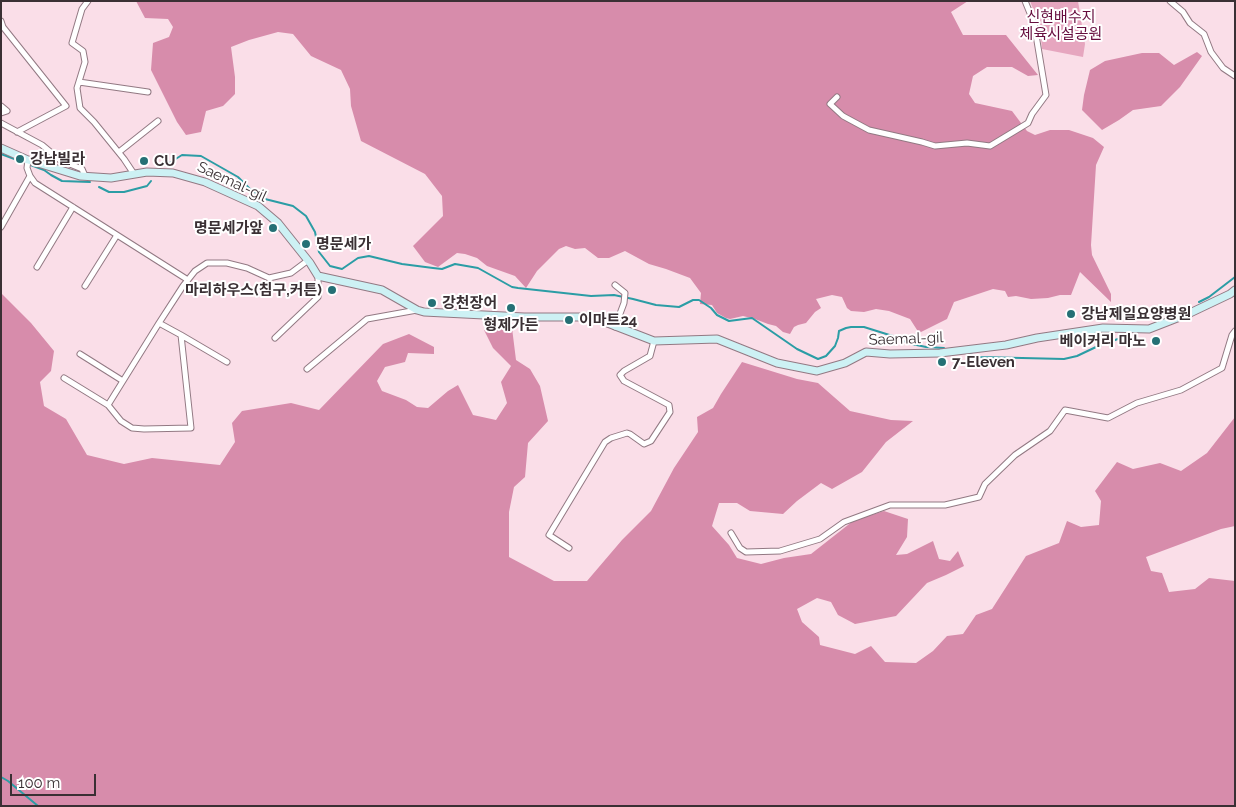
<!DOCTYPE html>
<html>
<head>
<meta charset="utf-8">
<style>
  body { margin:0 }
  #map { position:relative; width:1236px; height:807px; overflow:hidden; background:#fadee8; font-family:Raleway,sans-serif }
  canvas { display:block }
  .frame { position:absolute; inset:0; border:2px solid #3a3034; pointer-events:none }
  .scale { position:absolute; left:10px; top:774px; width:86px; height:22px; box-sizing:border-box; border:2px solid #3a3034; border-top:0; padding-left:6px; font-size:15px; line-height:18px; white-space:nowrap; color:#3a3034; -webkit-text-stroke:4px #fff; paint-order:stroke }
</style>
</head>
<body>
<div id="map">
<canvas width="1236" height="807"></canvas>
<div class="frame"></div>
<div class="scale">100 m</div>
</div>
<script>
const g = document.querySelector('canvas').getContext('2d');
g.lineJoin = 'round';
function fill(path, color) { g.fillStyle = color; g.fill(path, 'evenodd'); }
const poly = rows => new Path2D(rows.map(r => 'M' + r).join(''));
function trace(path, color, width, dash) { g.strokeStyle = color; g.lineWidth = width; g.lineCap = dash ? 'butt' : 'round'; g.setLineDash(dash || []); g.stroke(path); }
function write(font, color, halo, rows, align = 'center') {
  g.font = font + ' Raleway,"Noto Sans KR",sans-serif'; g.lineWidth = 4; g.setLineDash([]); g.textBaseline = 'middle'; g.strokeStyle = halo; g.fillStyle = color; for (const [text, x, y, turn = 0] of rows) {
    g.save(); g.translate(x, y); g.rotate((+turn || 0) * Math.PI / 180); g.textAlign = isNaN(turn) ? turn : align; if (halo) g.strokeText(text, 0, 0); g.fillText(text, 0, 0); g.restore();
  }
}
const green = poly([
  [1030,1,1078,1,1085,44,1083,57,1042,49,1040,26]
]);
const forest = poly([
  [136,1,968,1,951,12,963,35,1006,35,1038,75,1028,76,1012,67,987,67,973,76,969,94,975,103,1012,111,1027,131,1035,135,1050,130,1069,130,1093,138,1104,147,1096,165,1091,245,1092,255,1111,294,1111,302,1080,272,1071,295,1060,295,1048,298,1031,299,1016,296,1008,297,1005,291,993,289,954,302,947,319,919,333,910,319,889,311,876,309,864,312,851,311,847,308,842,297,832,295,816,299,821,308,815,312,806,323,798,325,794,327,790,334,783,332,776,326,768,324,755,319,743,316,730,319,726,318,717,313,712,305,700,304,701,293,690,278,666,269,649,264,625,251,609,258,598,258,585,248,575,249,566,246,559,249,537,271,526,288,515,276,487,266,477,258,465,254,457,253,438,267,425,262,413,246,443,216,442,196,425,174,361,141,351,106,350,89,341,70,311,56,293,34,278,32,249,40,231,47,235,77,235,94,223,106,206,111,201,132,186,135,177,122,151,70,153,43,169,37,173,27,168,19,145,18],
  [1197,52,1202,56,1180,87,1161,106,1133,110,1119,120,1102,130,1082,110,1084,95,1090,70,1105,61,1142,53,1159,53,1174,65],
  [1,293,31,323,54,351,51,371,40,382,44,406,66,419,87,455,124,464,152,458,220,465,235,442,232,423,242,411,291,403,319,410,383,344,409,334,434,347,434,354,408,353,405,362,385,367,377,381,382,391,406,400,417,407,428,408,448,391,458,385,473,415,496,420,507,403,501,382,511,366,493,348,484,330,500,326,512,328,516,360,530,369,540,386,548,421,528,443,525,477,514,487,509,512,509,557,554,581,587,581,622,540,651,511,674,468,698,432,697,417,713,408,721,394,742,362,797,379,818,383,850,411,891,420,913,421,886,442,862,472,832,489,821,483,797,501,783,514,750,511,737,503,719,503,712,526,729,545,737,558,761,564,784,558,811,554,853,521,884,511,908,519,907,537,896,555,907,554,933,541,939,559,950,561,958,551,964,566,946,575,927,583,896,616,855,624,838,615,831,602,817,598,797,609,802,622,819,637,820,645,855,654,871,646,885,662,916,663,933,651,947,636,963,634,976,615,992,609,1026,556,1059,543,1067,521,1081,527,1099,525,1101,501,1095,491,1117,462,1133,469,1160,463,1181,471,1207,453,1235,417,1235,526,1221,529,1146,557,1151,571,1162,573,1169,592,1195,589,1209,578,1235,581,1235,806,1,806]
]);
const stream = poly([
  [1,154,44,170,51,175,62,181,90,182],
  [166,165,182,155,201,156,238,177,250,189,265,199,293,206,306,216,315,232,319,252,330,266,342,269,358,258,369,256,402,264,433,268,442,269,455,264,478,268,512,287,518,288,591,296,614,295,633,299,656,305,679,307,693,300,699,300,711,308,717,315,729,321,752,318,797,349,818,359,826,356,835,346,838,338,839,331,846,328,851,327,864,327,899,338,907,343,926,347,944,348],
  [99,187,109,192,124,192,147,186,151,181],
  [1199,302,1209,297,1235,277],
  [966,353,980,357,1064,359,1077,356,1096,347,1126,336],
  [1,777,8,781,38,806]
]);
const street = poly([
  [88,1,82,9,72,43,83,51,85,62,77,88,80,108,94,122,124,159,134,174],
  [1170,1,1183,12,1190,23,1204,34,1211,52,1223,68,1235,76],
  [1,21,3,27,66,106,17,132],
  [79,82,148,92],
  [837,97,830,104,843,116,869,130,922,142,935,146,967,143,990,146,1028,123,1032,114,1046,95,1034,23,1025,1],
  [1,106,7,111,1,113],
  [1,123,42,145,60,160,82,169,85,176],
  [119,152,158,121],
  [28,160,27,168,30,176,35,183,188,280],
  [1,227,30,176],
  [37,267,73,207],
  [615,285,625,293,624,303,615,327],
  [85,286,117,235],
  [181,335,227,362],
  [275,338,318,297,318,276],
  [80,354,123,381],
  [307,369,367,319,417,310],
  [64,378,108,405,121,421,132,428,144,429,191,428,181,335,159,323],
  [108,405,159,323,183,286,195,271,207,263,227,263,247,268,269,278,291,273,307,261],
  [731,533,740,548,746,552,780,551,820,539,844,522,890,505,945,505,979,497,985,484,1015,455,1050,431,1065,410,1108,418,1137,403,1181,390,1222,368,1232,335,1235,331],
  [569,548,549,535,605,442,611,438,627,433,630,434,644,444,651,441,670,412,669,405,624,381,620,375,624,371,650,356,654,341]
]);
const secondary = poly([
  [1,148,28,160,80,176,111,178,147,172,173,173,205,182,258,206,278,223,310,263,318,276,382,290,417,310,424,312,524,317,592,317,654,341,717,339,777,363,817,371,845,363,866,352,890,354,940,353,1006,345,1037,338,1103,328,1149,329,1190,313,1230,294,1235,290]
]);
const markers = [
  [20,159,5,"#257075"],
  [144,161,5,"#257075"],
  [273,228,5,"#257075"],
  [306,244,5,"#257075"],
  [332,290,5,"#257075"],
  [432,303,5,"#257075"],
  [511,308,5,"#257075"],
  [1071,314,5,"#257075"],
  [569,320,5,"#257075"],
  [1156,341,5,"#257075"],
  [942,362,5,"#257075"]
];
const parkNames = [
  ["신현배수지",1061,17],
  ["체육시설공원",1061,34]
];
const poiNames = [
  ["강남빌라",30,159],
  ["CU",154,161],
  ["명문세가앞",263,228,"right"],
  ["명문세가",316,244],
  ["마리하우스(침구,커튼)",322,290,"right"],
  ["강천장어",442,303],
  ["강남제일요양병원",1081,314],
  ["이마트24",579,320],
  ["형제가든",511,325,"center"],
  ["베이커리 마노",1146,341,"right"],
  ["7-Eleven",952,362]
];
const streetNames = [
  ["Saemal-gil",232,182,25],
  ["Saemal-gil",906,339,-2]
];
fill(green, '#e6a6bf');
fill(forest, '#d78cab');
trace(stream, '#2b9da5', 2);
trace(street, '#927983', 7);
trace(secondary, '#927983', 9);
trace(street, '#fff', 5);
trace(secondary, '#cdf1f4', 7);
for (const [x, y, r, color] of markers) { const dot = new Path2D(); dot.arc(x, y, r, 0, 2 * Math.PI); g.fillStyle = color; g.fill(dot); trace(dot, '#fff', 2); }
write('15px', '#660d3e', '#fff', parkNames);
write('bold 15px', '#3a3034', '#fff', poiNames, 'left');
write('15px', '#3a3034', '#fff', streetNames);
</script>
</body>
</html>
